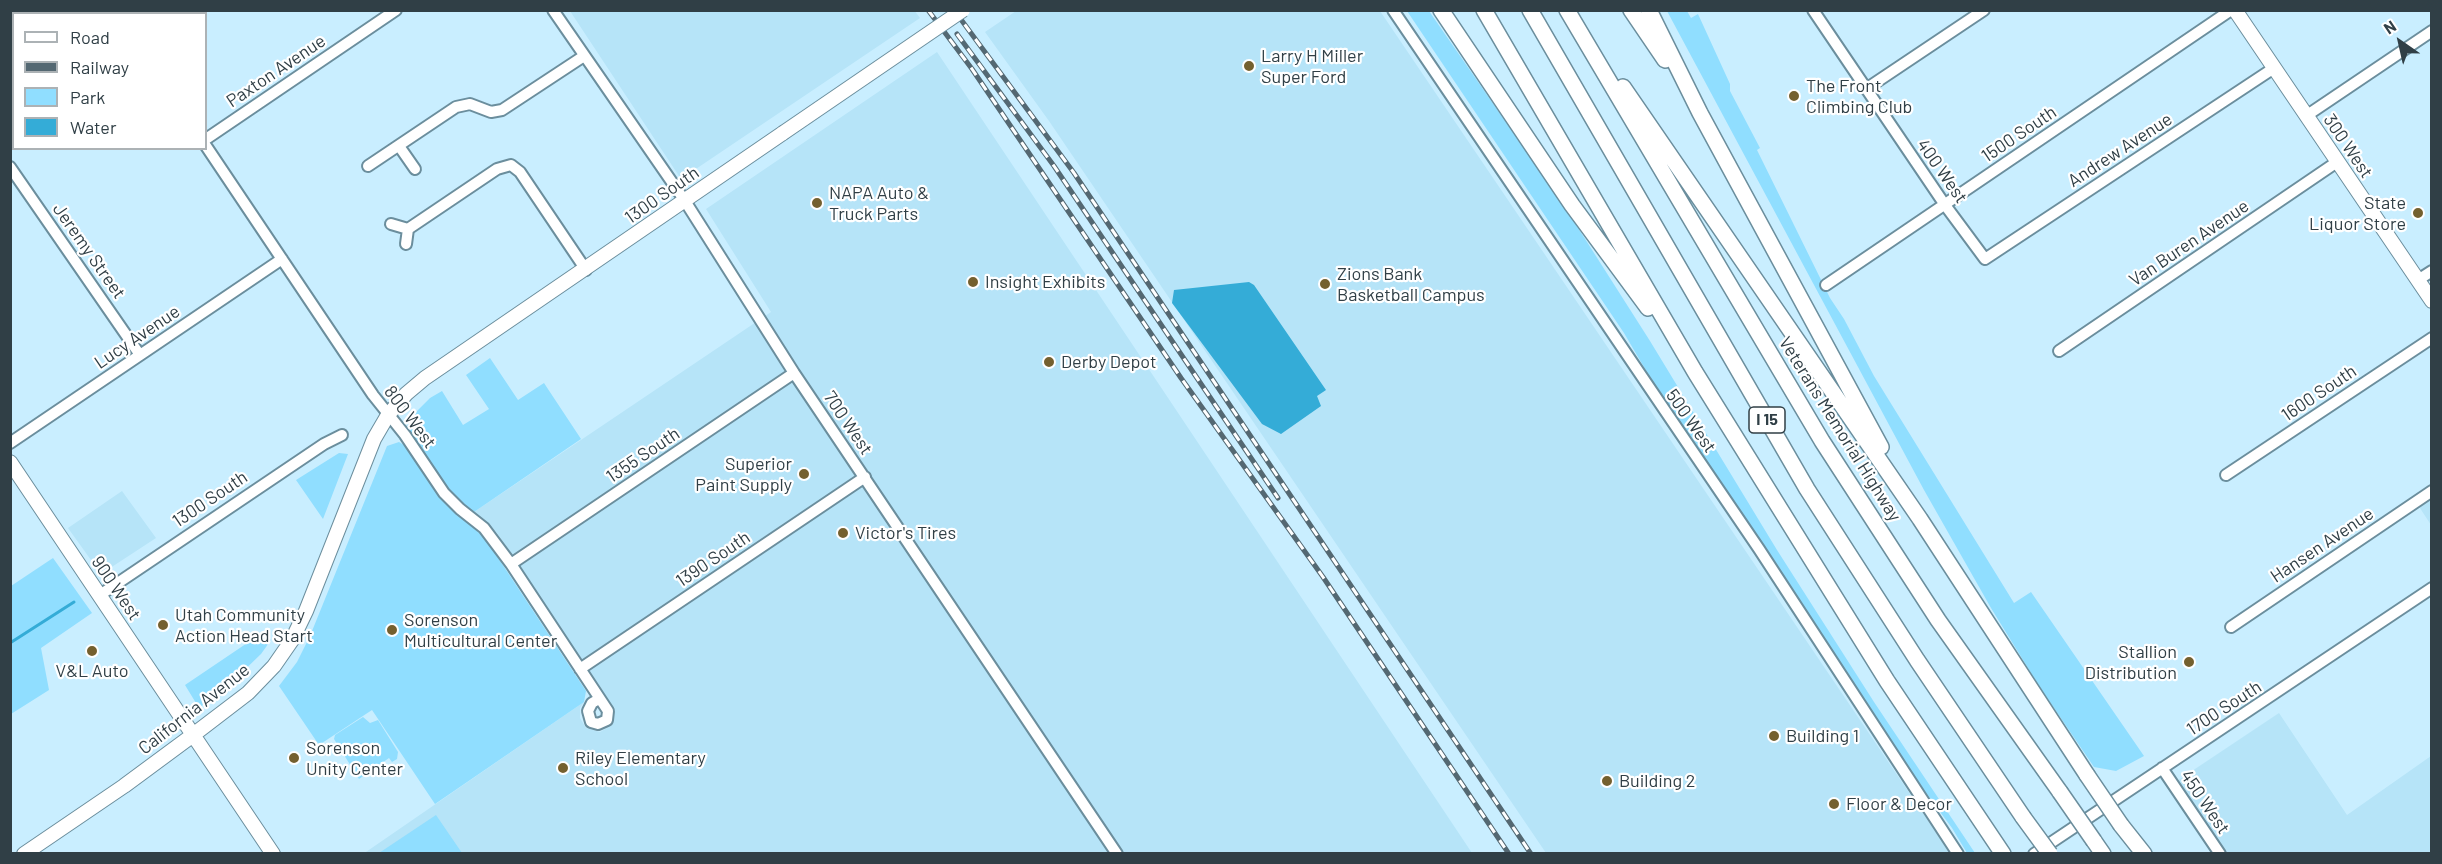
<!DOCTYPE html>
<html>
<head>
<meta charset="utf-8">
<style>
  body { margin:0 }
  #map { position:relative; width:2442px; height:864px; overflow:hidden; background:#c9eeff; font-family:Barlow,sans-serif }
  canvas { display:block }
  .frame { position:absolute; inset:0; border:12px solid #303f46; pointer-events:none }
  .legend { position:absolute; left:12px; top:12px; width:195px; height:138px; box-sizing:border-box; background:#fff; border:2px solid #acb2b5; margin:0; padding:8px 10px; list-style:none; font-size:18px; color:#303f46 }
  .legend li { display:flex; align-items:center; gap:12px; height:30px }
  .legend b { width:30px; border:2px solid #acb2b5 }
  .north { position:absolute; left:2370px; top:12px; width:60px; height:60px; -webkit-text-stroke:4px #fff; paint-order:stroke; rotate:326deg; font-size:16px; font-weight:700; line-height:24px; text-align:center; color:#303f46 }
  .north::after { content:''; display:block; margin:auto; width:21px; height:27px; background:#303f46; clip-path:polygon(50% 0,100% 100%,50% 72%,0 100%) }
</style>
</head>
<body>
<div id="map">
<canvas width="2442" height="864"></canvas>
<div class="frame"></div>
<ul class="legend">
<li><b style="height:8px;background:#fff"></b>Road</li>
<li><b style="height:8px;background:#546872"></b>Railway</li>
<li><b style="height:16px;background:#90deff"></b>Park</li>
<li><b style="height:16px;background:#34acd7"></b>Water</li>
</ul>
<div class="north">N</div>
</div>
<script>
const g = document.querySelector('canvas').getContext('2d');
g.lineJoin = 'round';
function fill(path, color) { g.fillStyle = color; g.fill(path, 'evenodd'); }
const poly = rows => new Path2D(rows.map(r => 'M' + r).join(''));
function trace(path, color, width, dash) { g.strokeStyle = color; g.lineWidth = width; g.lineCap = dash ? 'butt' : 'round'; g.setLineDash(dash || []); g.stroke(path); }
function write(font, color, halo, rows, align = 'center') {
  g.font = font + ' Barlow,sans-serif'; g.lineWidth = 4.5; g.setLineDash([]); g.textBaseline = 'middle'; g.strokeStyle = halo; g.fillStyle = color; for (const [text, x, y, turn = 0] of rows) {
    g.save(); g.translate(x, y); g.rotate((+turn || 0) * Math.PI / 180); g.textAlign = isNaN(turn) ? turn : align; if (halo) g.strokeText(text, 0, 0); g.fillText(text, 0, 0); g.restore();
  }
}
const built = poly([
  [914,10,920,18,681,179,570,11],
  [1016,11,1380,11,1950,853,1546,853,1049,121,985,32],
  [937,52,1472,853,363,854,584,702,580,708,580,718,586,728,600,732,610,726,614,712,497,533,474,512,771,312,706,209],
  [122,491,156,538,101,574,68,528],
  [2431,495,2431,525,2418,505],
  [2279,713,2347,815,2431,756,2431,853,2225,853,2177,781]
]);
const green = poly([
  [1407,11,1429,11,1566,209,1650,341,1777,550,1874,702,1975,853,1967,853,1952,828,1909,770,1732,507,1669,410,1624,333],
  [1667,11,1687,11,1691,18,1698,14,1730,84,1730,91,1760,148,1757,150,1830,298,1844,319,1874,376,2014,603,2031,592,2144,756,2116,771,2094,767,2039,686,1991,608,1924,490],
  [490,358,518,400,544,383,581,439,474,512,462,504,450,492,407,426,415,413,430,398,442,391,463,425,489,409,466,375],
  [399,442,404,445,443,501,485,538,586,691,584,702,435,804,372,710,319,745,279,686,297,662,310,636,387,446],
  [339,453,348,454,323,519,296,480],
  [53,558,92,613,41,648,49,690,11,714,11,586],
  [265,631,271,640,261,654,231,683,199,708,185,685],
  [363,717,370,723,378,720,398,752,397,759,392,762,389,758,359,779,334,739,335,735],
  [436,815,462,853,379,853]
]);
const water = poly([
  [1249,282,1254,285,1326,390,1317,396,1321,406,1281,434,1262,424,1172,303,1174,290]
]);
const stream = poly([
  [10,643,74,602]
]);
const minor = poly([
  [114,10,116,14],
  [553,10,685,201,794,373,1117,854],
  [1393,10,1759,549,1958,854],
  [1813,10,1945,205,1985,259,2274,68],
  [132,14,136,10],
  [1866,89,1984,10],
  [2306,116,2432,31],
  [206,139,396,10],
  [206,146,373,395,405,435,444,493,460,509,484,528,511,564,608,711,607,720,598,724,591,722,588,711,592,703,599,699],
  [399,146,415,169],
  [368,166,456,107,470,104,491,112,502,110,584,56],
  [10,167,140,355],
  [391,224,408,229],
  [406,244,408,229,497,169,511,165,520,172,586,270],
  [2418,280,2432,271],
  [1826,285,2231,10],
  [2059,351,2337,162],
  [10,443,282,259],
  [2226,475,2432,338],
  [511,564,794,373],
  [100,595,324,444,342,435],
  [2231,627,2432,491],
  [580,669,865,477],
  [2162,768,2220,854],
  [2034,854,2432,588]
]);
const major = poly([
  [2235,10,2432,301],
  [10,462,273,854],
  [24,854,124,786,193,735,248,693,274,666,292,640,306,611,374,439,388,415,406,394,425,378,783,133]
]);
const highway = poly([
  [1441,10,1572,205,1648,308],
  [1484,10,1695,372,1887,681,2003,854],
  [1530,10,1807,489,1917,660,2023,817],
  [1567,10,1822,441,1938,620,2060,792],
  [1631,10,1665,60],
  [1649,10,1700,113,1881,447],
  [1623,87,1920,519,2087,775],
  [2121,825,2144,854],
  [2094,841,2103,854]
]);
const rail = poly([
  [928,10,972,69,1181,378,1323,577,1509,854],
  [954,10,1074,173,1531,854],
  [957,34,1054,166,1278,498]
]);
const majorBridge = poly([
  [783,133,963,10]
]);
const highwayBridge = poly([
  [2087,775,2121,825],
  [2060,792,2094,841],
  [2023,817,2050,854]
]);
const markers = [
  [1249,66,6,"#74602f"],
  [1794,96,6,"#74602f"],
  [817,203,6,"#74602f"],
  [2418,213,6,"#74602f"],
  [973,282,6,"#74602f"],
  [1325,284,6,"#74602f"],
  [1049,362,6,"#74602f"],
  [804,474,6,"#74602f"],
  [843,533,6,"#74602f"],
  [163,625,6,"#74602f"],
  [392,630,6,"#74602f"],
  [92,651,6,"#74602f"],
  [2189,662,6,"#74602f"],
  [1774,736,6,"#74602f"],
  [294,758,6,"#74602f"],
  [563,768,6,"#74602f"],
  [1607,781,6,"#74602f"],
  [1834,804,6,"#74602f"]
];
const shields = [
  [1767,420,36]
];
const shieldNames = [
  ["I 15",1767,420]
];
const poiNames = [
  ["Larry H Miller",1261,56],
  ["Super Ford",1261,77],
  ["The Front",1806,86],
  ["Climbing Club",1806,107],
  ["NAPA Auto &",829,193],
  ["Truck Parts",829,214],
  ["State",2406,203,"right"],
  ["Liquor Store",2406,224,"right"],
  ["Zions Bank",1337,274],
  ["Basketball Campus",1337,295],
  ["Insight Exhibits",985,282],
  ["Derby Depot",1061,362],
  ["Superior",792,464,"right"],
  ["Paint Supply",792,485,"right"],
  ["Victor's Tires",855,533],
  ["Utah Community",175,615],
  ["Action Head Start",175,636],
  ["Sorenson",404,620],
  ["Multicultural Center",404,641],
  ["Stallion",2177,652,"right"],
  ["Distribution",2177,673,"right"],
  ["V&L Auto",92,671,"center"],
  ["Building 1",1786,736],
  ["Sorenson",306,748],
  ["Unity Center",306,769],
  ["Riley Elementary",575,758],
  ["School",575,779],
  ["Building 2",1619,781],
  ["Floor & Decor",1846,804]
];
const streetNames = [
  ["Paxton Avenue",276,71,-34],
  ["1500 South",2019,134,-34],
  ["300 West",2348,146,56],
  ["Andrew Avenue",2120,150,-33],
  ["400 West",1942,171,55],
  ["1300 South",662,195,-35],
  ["Van Buren Avenue",2189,243,-34],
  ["Jeremy Street",89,251,55],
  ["Lucy Avenue",137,337,-34],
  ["1600 South",2319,393,-34],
  ["800 West",410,417,53],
  ["500 West",1691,421,55],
  ["700 West",848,423,56],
  ["Veterans Memorial Highway",1840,429,58],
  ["1355 South",643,455,-34],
  ["1300 South",210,499,-34],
  ["Hansen Avenue",2322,545,-34],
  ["1390 South",713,559,-34],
  ["900 West",116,588,56],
  ["1700 South",2224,708,-33],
  ["California Avenue",194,709,-38],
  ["450 West",2205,802,56]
];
fill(built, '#b6e4f8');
fill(green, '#90deff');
fill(water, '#34acd7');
trace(stream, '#34acd7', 3);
trace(minor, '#6b8e9d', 14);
trace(major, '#6b8e9d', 16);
trace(highway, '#6b8e9d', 18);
trace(minor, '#fff', 10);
trace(major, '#fff', 14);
trace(highway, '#fff', 15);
trace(rail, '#546872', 5);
trace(rail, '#fff', 3, [9]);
trace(majorBridge, '#6b8e9d', 16, []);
trace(highwayBridge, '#6b8e9d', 18, []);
trace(majorBridge, '#fff', 14);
trace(highwayBridge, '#fff', 15);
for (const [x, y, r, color] of markers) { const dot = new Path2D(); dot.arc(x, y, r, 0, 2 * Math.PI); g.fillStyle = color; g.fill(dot); trace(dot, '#fff', 2); }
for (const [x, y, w] of shields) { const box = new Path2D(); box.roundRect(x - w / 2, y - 13, w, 26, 4.5); g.fillStyle = '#fff'; g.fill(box); trace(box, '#303f46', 1.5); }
write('bold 16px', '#303f46', null, shieldNames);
write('18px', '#303f46', '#fff', poiNames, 'left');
write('18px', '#303f46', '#fff', streetNames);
</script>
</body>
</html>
